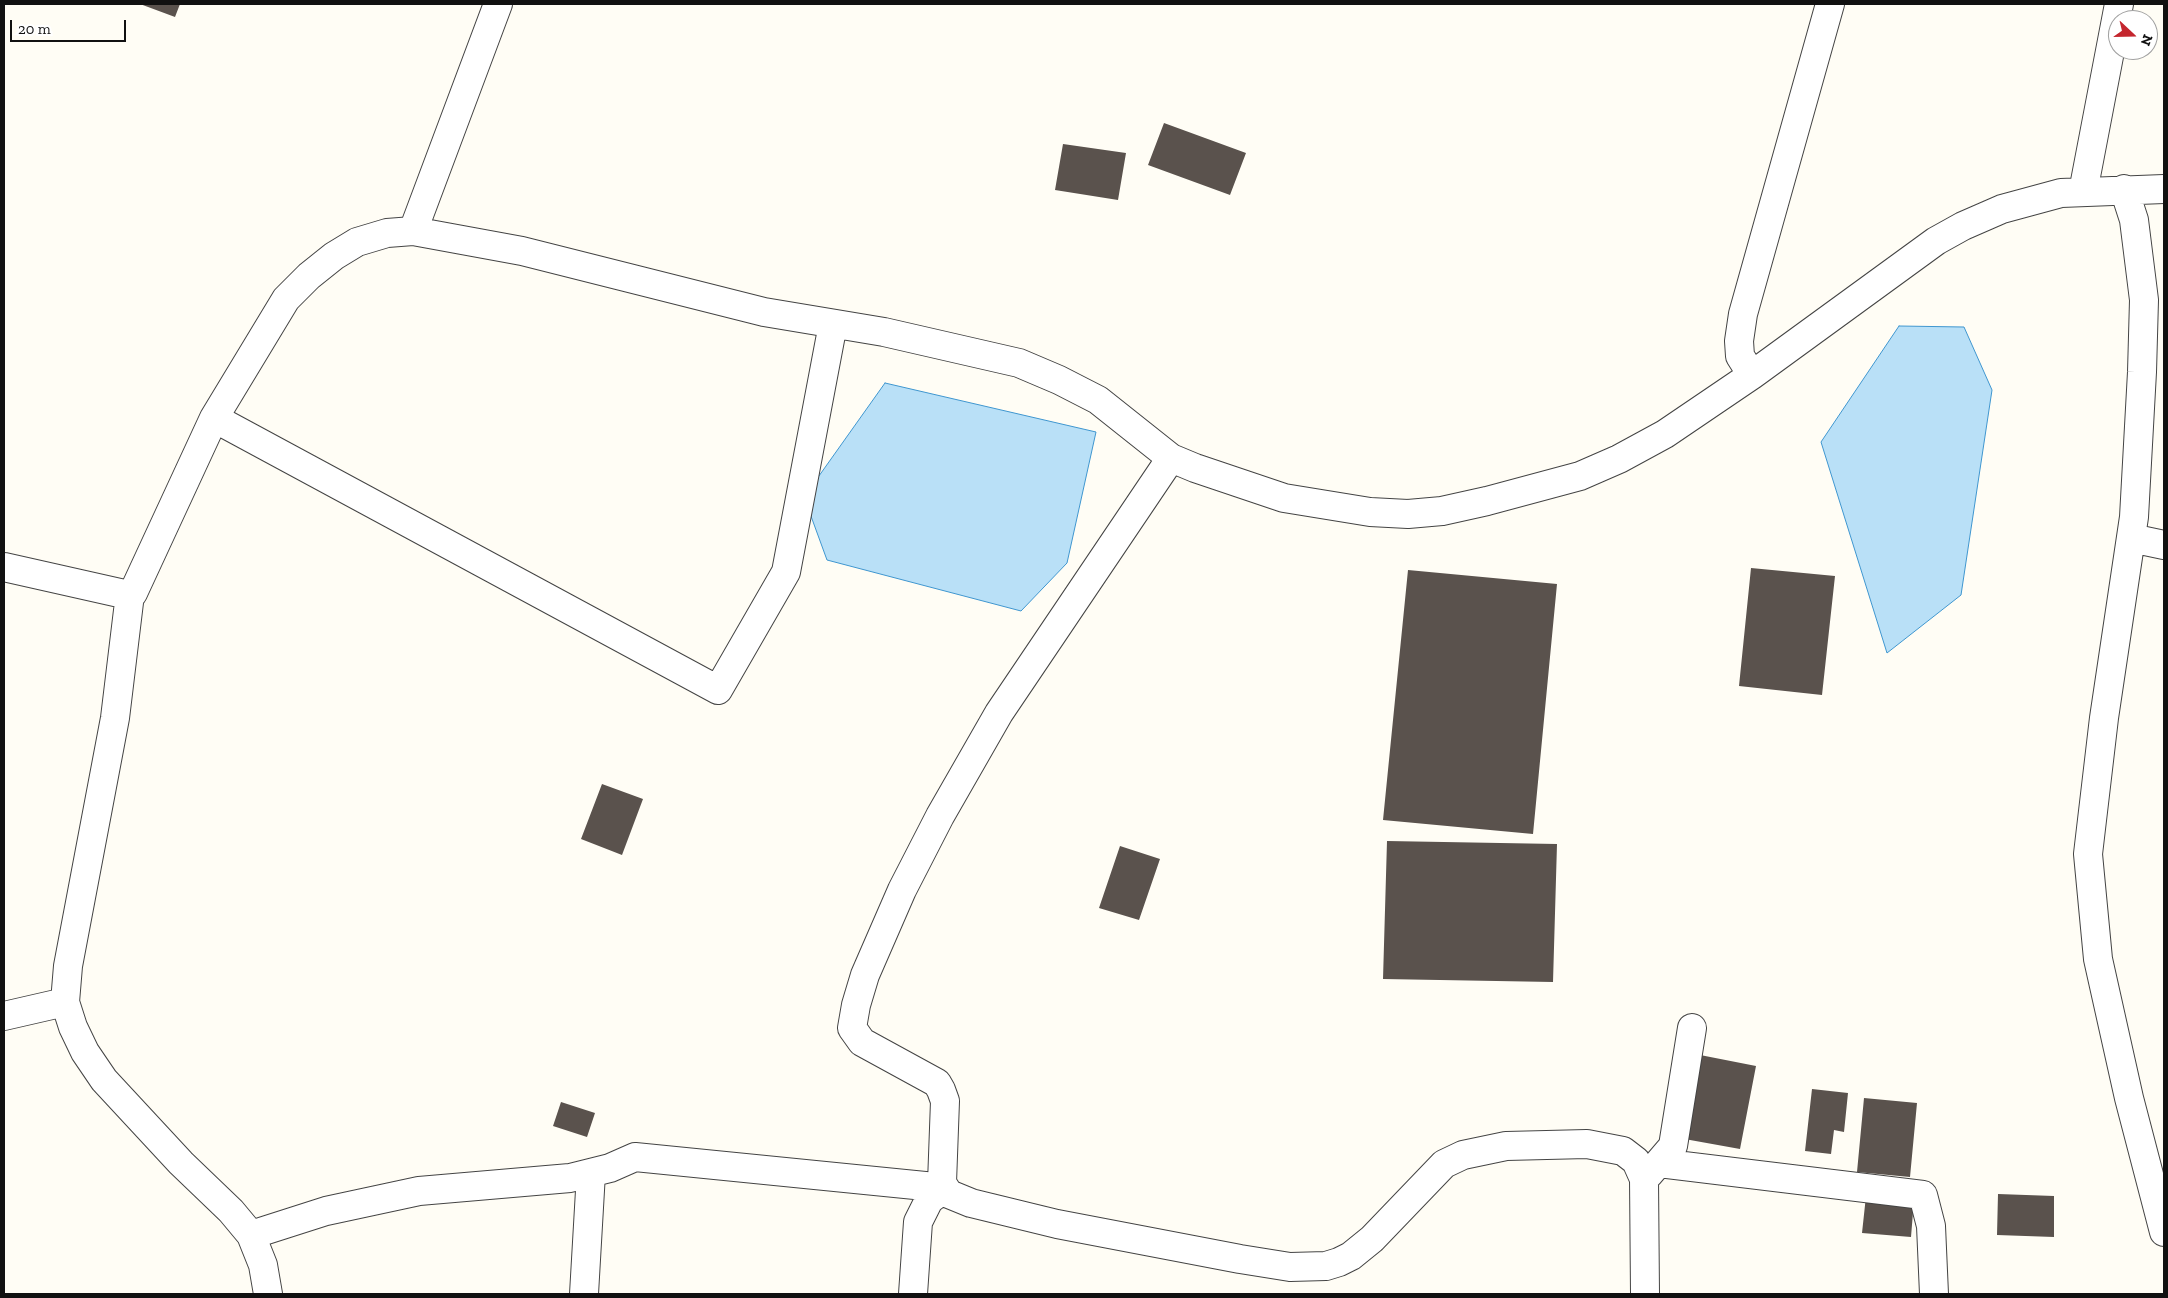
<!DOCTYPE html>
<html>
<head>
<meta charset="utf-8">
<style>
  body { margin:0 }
  #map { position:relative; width:2168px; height:1298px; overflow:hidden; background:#fffdf5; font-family:"Zilla Slab",serif }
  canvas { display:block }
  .frame { position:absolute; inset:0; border:5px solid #111; pointer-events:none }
  .north { position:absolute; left:2108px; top:10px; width:50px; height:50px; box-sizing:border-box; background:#fff; border:1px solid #a0a0a0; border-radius:50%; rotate:111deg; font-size:14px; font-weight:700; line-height:20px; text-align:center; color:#111 }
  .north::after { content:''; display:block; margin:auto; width:18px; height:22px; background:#c4262e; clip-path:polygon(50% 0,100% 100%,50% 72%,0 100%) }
  .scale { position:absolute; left:10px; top:20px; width:116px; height:22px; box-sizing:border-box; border:2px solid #111; border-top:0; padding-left:6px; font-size:15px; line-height:18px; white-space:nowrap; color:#111; -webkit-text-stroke:4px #fff; paint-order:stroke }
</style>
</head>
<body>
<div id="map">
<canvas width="2168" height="1298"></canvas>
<div class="frame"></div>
<div class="north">N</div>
<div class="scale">20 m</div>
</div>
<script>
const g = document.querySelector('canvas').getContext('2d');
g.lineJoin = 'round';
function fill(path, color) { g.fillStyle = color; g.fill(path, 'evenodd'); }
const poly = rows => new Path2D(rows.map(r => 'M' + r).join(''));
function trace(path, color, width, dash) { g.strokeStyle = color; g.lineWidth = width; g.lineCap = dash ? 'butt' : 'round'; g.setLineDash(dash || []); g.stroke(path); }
const water = poly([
  [1899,326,1964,327,1992,390,1961,595,1887,653,1821,442,1899,326],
  [885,383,1096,432,1067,563,1021,611,827,560,804,497,885,383]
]);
const building = poly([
  [140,4,180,4,175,17],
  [1164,123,1246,153,1230,195,1148,165],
  [1063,144,1126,153,1118,200,1055,190],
  [1751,568,1835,576,1822,695,1739,686],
  [1408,570,1557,584,1533,834,1383,820],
  [602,784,643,799,622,855,581,839],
  [1387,841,1557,844,1553,982,1383,979],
  [1120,846,1160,859,1139,920,1099,908],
  [1695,1054,1756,1066,1740,1149,1679,1138],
  [1812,1089,1848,1093,1844,1132,1834,1130,1831,1154,1805,1151],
  [1864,1098,1917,1103,1910,1177,1857,1172],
  [561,1102,595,1113,587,1137,553,1126],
  [1998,1194,2054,1196,2054,1237,1997,1235],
  [1866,1196,1914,1200,1911,1237,1862,1233]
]);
const street = poly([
  [2124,189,2134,220,2144,300,2142,372,2134,517,2104,718,2088,854,2098,959,2129,1098,2164,1232],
  [2083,192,2119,4],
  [413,231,498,4],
  [1752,375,1740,356,1739,341,1743,314,1830,4],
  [214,418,718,690,786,572,833,324],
  [1171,458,999,713,940,816,902,890,865,975,856,1005,852,1028,862,1042,937,1083,941,1090,945,1101,942,1183,949,1194,971,1203,1057,1224,1240,1259,1290,1267,1326,1266,1339,1262,1351,1256,1372,1239,1444,1164,1463,1155,1506,1146,1587,1144,1623,1151,1636,1161,1644,1179,1645,1294],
  [2131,538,2164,545],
  [4,567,124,594,133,593,214,418,286,299,309,276,334,256,357,242,387,233,413,231,522,251,764,312,884,332,1019,363,1059,380,1098,400,1171,458,1195,468,1284,498,1370,512,1408,514,1442,511,1487,501,1580,476,1619,459,1665,434,1752,375,1936,241,1963,226,2002,209,2061,193,2164,189],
  [130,594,115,718,68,966,65,1002,73,1027,85,1052,104,1080,181,1163,231,1211,251,1235,263,1265,268,1294],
  [4,1016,65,1002],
  [1659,1163,1923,1195,1931,1226,1934,1294],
  [1649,1174,1673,1146,1692,1028],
  [251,1235,326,1211,419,1191,570,1178,610,1168,635,1157,945,1188],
  [584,1294,591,1173],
  [913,1294,918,1222,929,1200,945,1188]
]);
fill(water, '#b9e0f7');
trace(water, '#3f96cf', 1);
fill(building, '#5a524d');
trace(street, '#444', 30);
trace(street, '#fff', 28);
</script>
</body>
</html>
